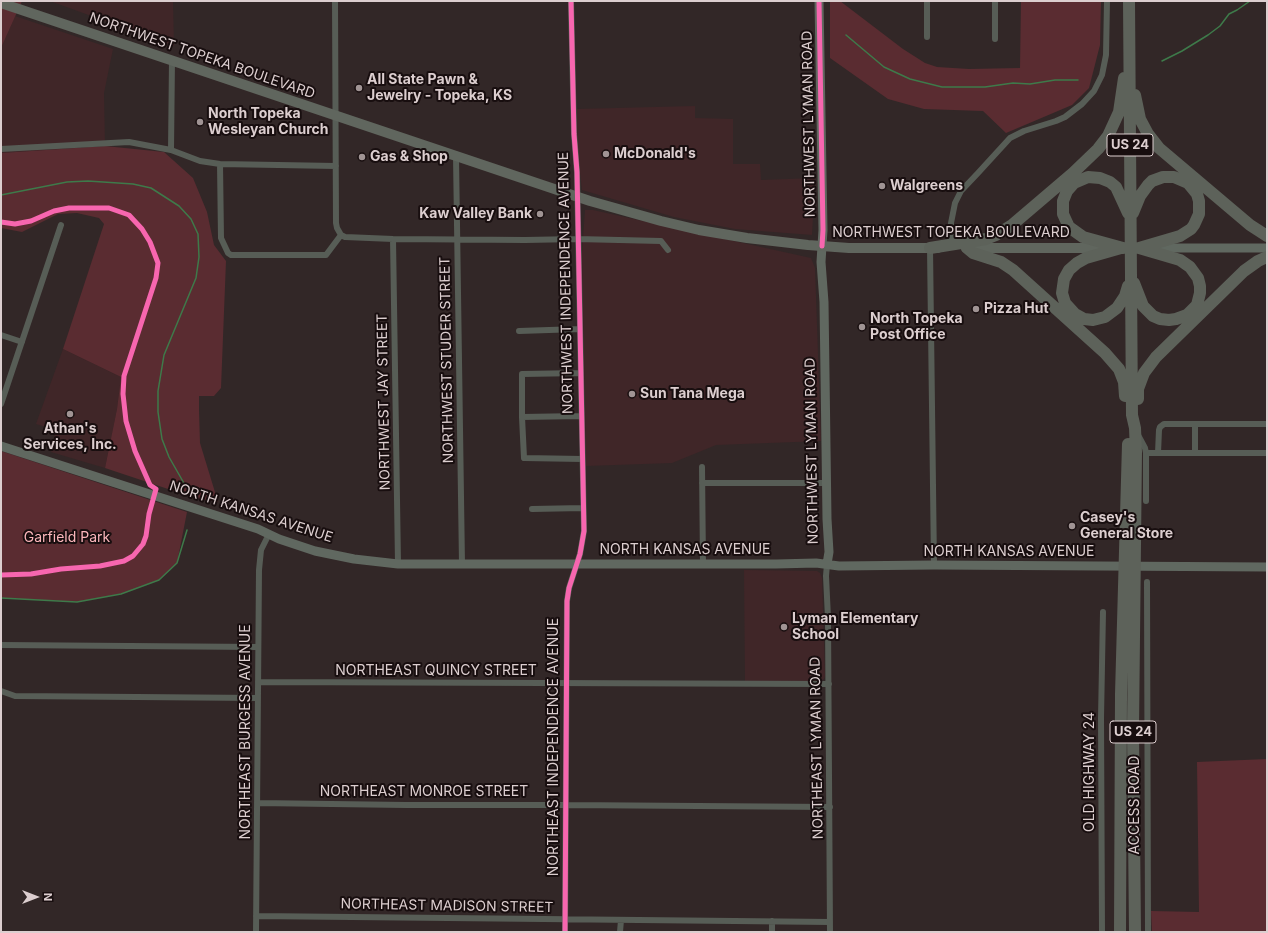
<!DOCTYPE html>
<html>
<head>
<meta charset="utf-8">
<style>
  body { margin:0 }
  #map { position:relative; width:1268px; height:933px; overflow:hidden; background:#322727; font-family:Inter,sans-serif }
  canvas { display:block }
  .frame { position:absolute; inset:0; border:2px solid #dccecf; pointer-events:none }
  .north { position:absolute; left:16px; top:877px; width:40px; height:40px; -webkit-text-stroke:3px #180e0f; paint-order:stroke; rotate:90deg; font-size:11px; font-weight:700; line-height:16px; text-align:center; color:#dccecf }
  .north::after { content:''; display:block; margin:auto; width:14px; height:18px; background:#dccecf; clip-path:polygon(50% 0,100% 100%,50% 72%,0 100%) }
</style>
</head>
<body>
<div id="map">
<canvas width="1268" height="933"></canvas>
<div class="frame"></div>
<div class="north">N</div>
</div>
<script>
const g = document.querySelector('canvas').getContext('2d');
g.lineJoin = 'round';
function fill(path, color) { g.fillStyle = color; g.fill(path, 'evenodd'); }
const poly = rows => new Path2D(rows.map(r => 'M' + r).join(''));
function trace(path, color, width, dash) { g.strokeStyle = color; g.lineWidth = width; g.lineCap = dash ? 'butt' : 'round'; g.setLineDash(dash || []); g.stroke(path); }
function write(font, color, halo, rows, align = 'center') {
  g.font = font + ' Inter,sans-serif'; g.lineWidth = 4; g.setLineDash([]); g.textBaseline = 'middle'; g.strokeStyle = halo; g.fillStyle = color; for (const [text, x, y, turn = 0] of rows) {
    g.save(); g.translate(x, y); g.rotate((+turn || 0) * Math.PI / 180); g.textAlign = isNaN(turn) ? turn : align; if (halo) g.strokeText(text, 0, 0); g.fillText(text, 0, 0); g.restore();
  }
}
const built = poly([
  [50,1,173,1,174,46],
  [15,16,113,49,104,93,105,146,1,153,1,48],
  [695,106,695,118,733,119,733,164,760,164,761,180,815,178,812,235,735,229,674,217,582,190,577,148,577,109],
  [585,210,593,210,811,258,815,268,821,441,716,445,672,463,586,466,582,253],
  [63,349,121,377,117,409,105,468,51,452,56,430,36,424],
  [744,570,817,571,820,573,822,578,825,676,824,679,820,681,745,681]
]);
const green = poly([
  [1,1,22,1,1,48],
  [830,1,840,1,903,49,925,63,937,67,969,69,1020,68,1021,1,1101,1,1100,45,1089,88,1072,105,1006,133,983,111,924,109,888,99,830,58],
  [105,146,164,152,193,178,207,212,214,245,226,261,221,388,214,396,199,396,199,410,200,443,218,502,195,498,105,468,117,409,121,377,63,349,104,224,99,218,77,213,58,214,22,232,1,228,1,153],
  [1,451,187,512,177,563,159,580,121,594,77,602,1,598],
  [1267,759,1267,932,1152,932,1151,911,1199,912,1197,762]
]);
const stream = poly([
  [846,35,884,67,910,79,942,87,985,87,1013,83,1030,84,1055,80,1078,80],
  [1162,61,1182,51,1208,35,1220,26,1229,14,1237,10,1250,1],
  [1,195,67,182,88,181,133,184,151,188,179,206,191,219,198,234,199,257,196,278,164,355,158,391,158,412,162,439,169,457,185,485],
  [1,598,77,602,121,594,159,580,177,563,187,530]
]);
const street = poly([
  [335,1,336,223,337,228,341,235,345,237,393,239,525,240,577,239,661,241,668,250],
  [995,1,995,39],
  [927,37,927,1],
  [1,149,129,142,171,150,200,161,220,164,336,166],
  [171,150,172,60],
  [456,156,462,564],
  [220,164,221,238,228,253,231,255,326,255,341,235],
  [393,239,398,564],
  [952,245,951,223,955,203,961,191,978,173,1010,138,1024,131,1056,121,1065,117,1082,104,1094,91,1102,75,1106,55,1107,1],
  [930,248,934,565],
  [519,331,579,329],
  [1,335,22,342],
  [581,373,522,374,522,417,524,458,582,459],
  [1,404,61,225],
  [522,417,581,416],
  [1138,435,1145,448,1146,453,1146,501],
  [1146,453,1267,453],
  [1158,453,1159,430,1160,427,1164,424,1267,424],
  [1195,453,1195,424],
  [702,467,703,564],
  [702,483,826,483],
  [532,509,583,508],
  [827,564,826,576,828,618,830,932],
  [1147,582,1148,932],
  [1,645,258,647],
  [258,682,829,684],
  [1,691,15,696,258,698],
  [257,803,406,805,566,805,830,807],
  [256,916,830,922],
  [256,932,259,570,261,550,269,534],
  [565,932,567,601,569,588,580,554,584,531,577,172,574,134,571,1],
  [620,932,621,920],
  [772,932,772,921],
  [1102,932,1101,718,1103,612]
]);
const secondary = poly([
  [819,1,823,230,821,262,824,302,827,519,829,552,827,564],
  [1149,248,1267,248],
  [1,446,258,529,279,539,315,551,354,559,398,564,776,564,816,563,839,566,934,565,1267,567]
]);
const primary = poly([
  [1,3,590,201,661,221,699,230,747,238,808,245,849,248,938,248],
  [966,248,1112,248]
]);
const highway = poly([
  [1129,1,1132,415,1135,428,1136,452,1133,730,1135,932],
  [1135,95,1140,119,1148,134,1159,148,1250,225,1267,236],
  [1133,213,1140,196,1148,185,1152,181,1163,177,1174,177,1188,183,1197,194,1199,201,1199,214,1194,225,1191,229,1180,236,1139,248],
  [930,248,986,239,996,235,1012,225,1073,173,1098,149,1108,136,1119,112,1124,78],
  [967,248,973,253,1001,262,1013,270,1105,353,1119,369,1124,382,1125,396],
  [1121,248,1086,258,1077,263,1069,270,1064,279,1062,293,1065,303,1075,314,1084,319,1093,320,1105,317,1117,308,1125,296,1128,286],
  [1123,248,1083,237,1069,227,1063,214,1063,201,1067,191,1074,183,1088,177,1100,178,1110,182,1116,187,1128,213],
  [1134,283,1143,306,1153,316,1160,319,1169,320,1176,319,1187,315,1197,305,1200,293,1200,286,1198,278,1190,267,1180,260,1139,248],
  [1138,399,1138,389,1144,373,1156,357,1244,271,1258,261,1267,257],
  [1120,932,1121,694,1128,444]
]);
const cycleway = poly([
  [819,1,823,230,822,246],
  [1,222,15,224,31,221,54,211,69,208,109,208,129,215,142,229,150,242,158,263,156,278,124,376,123,394,126,421,135,451,150,485,156,489,149,514,146,536,143,544,133,556,124,561,100,566,61,569,31,574,1,575],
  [565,932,567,601,569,588,580,554,584,531,577,172,574,134,571,1]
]);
const markers = [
  [359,88,4,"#a09494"],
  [200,122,4,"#a09494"],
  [606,154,4,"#a09494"],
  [362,157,4,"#a09494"],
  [882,186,4,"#a09494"],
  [540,214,4,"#a09494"],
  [976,309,4,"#a09494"],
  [862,327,4,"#a09494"],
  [632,394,4,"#a09494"],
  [70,414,4,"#a09494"],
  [1072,526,4,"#a09494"],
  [784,627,4,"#a09494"]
];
const shields = [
  [1130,145,46],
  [1133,732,46]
];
const shieldNames = [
  ["US 24",1130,145],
  ["US 24",1133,732]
];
const streetNames = [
  ["NORTHWEST TOPEKA BOULEVARD",202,56,19],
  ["NORTHWEST LYMAN ROAD",809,124,-91],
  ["NORTHWEST TOPEKA BOULEVARD",951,233],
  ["NORTHWEST INDEPENDENCE AVENUE",566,283,-91],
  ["NORTHWEST STUDER STREET",447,360,-91],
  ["NORTHWEST JAY STREET",384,402,-91],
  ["NORTHWEST LYMAN ROAD",812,451,-91],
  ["NORTH KANSAS AVENUE",251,512,18],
  ["NORTH KANSAS AVENUE",685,550],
  ["NORTH KANSAS AVENUE",1009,552],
  ["NORTHEAST QUINCY STREET",436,671],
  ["NORTHEAST BURGESS AVENUE",246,732,-90],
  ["NORTHEAST INDEPENDENCE AVENUE",554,747,-90],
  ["NORTHEAST LYMAN ROAD",817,748,-91],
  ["OLD HIGHWAY 24",1090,772,-90],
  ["NORTHEAST MONROE STREET",424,792],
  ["ACCESS ROAD",1135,805,-90],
  ["NORTHEAST MADISON STREET",447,906,1]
];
const poiNames = [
  ["All State Pawn &",367,80],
  ["Jewelry - Topeka, KS",367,96],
  ["North Topeka",208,114],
  ["Wesleyan Church",208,130],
  ["McDonald's",614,154],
  ["Gas & Shop",370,157],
  ["Walgreens",890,186],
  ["Kaw Valley Bank",532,214,"right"],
  ["Pizza Hut",984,309],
  ["North Topeka",870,319],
  ["Post Office",870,335],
  ["Sun Tana Mega",640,394],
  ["Athan's",70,429,"center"],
  ["Services, Inc.",70,445,"center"],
  ["Casey's",1080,518],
  ["General Store",1080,534],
  ["Lyman Elementary",792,619],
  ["School",792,635]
];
const parkNames = [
  ["Garfield Park",67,538]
];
fill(built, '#402628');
fill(green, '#5a2c31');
trace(stream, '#3e7a4a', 1.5);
trace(street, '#575d56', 6);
trace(secondary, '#606860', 9);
trace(primary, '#60665e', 10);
trace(highway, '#5d625a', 12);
trace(cycleway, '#f766af', 5);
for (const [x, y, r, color] of markers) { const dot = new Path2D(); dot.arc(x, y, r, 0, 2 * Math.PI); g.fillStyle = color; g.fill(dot); trace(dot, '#180e0f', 1.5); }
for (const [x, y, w] of shields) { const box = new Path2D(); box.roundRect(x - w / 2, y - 11, w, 22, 3); g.fillStyle = '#180e0f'; g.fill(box); trace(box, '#dccecf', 1); }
write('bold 13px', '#dccecf', null, shieldNames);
write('14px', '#dccecf', '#180e0f', streetNames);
write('bold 14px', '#dccecf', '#180e0f', poiNames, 'left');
write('14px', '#fbb6bb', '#180e0f', parkNames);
</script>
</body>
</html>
